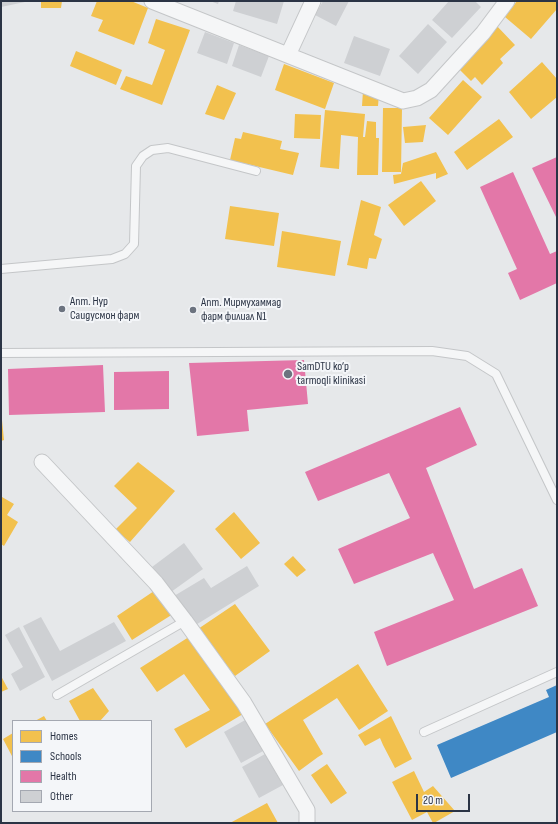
<!DOCTYPE html>
<html>
<head>
<meta charset="utf-8">
<style>
  body { margin:0 }
  #map { position:relative; width:558px; height:824px; overflow:hidden; background:#e6e8ea; font-family:"Sofia Sans Condensed",sans-serif }
  canvas { display:block }
  .frame { position:absolute; inset:0; border:2px solid #2b3445; pointer-events:none }
  .legend { position:absolute; left:12px; top:720px; width:140px; height:92px; box-sizing:border-box; background:#f4f6f9; border:1px solid #a4a8b1; margin:0; padding:5px 7px; list-style:none; font-size:12px; color:#2b3445 }
  .legend li { display:flex; align-items:center; gap:8px; height:20px }
  .legend b { width:20px; border:1px solid #a4a8b1 }
  .scale { position:absolute; left:416px; top:794px; width:54px; height:18px; box-sizing:border-box; border:2px solid #2b3445; border-top:0; padding-left:5px; font-size:12px; line-height:14px; white-space:nowrap; color:#2b3445; -webkit-text-stroke:3px #f4f6f9; paint-order:stroke }
</style>
</head>
<body>
<div id="map">
<canvas width="558" height="824"></canvas>
<div class="frame"></div>
<ul class="legend">
<li><b style="height:11px;background:#f2c14e"></b>Homes</li>
<li><b style="height:11px;background:#3f88c5"></b>Schools</li>
<li><b style="height:11px;background:#e377a8"></b>Health</li>
<li><b style="height:11px;background:#ced0d3"></b>Other</li>
</ul>
<div class="scale">20 m</div>
</div>
<script>
const g = document.querySelector('canvas').getContext('2d');
g.lineJoin = 'round';
function fill(path, color) { g.fillStyle = color; g.fill(path, 'evenodd'); }
const poly = rows => new Path2D(rows.map(r => 'M' + r).join(''));
function trace(path, color, width, dash) { g.strokeStyle = color; g.lineWidth = width; g.lineCap = dash ? 'butt' : 'round'; g.setLineDash(dash || []); g.stroke(path); }
function write(font, color, halo, rows, align = 'center') {
  g.font = font + ' "Sofia Sans Condensed",sans-serif'; g.lineWidth = 4; g.setLineDash([]); g.textBaseline = 'middle'; g.strokeStyle = halo; g.fillStyle = color; for (const [text, x, y, turn = 0] of rows) {
    g.save(); g.translate(x, y); g.rotate((+turn || 0) * Math.PI / 180); g.textAlign = isNaN(turn) ? turn : align; if (halo) g.strokeText(text, 0, 0); g.fillText(text, 0, 0); g.restore();
  }
}
const homes = poly([
  [41,1,62,1,61,8,41,8],
  [97,1,131,1,148,8,134,45,98,31,103,20,91,16],
  [517,1,557,1,557,9,531,39,505,17],
  [156,19,190,30,162,105,120,89,126,76,152,85,165,50,148,43],
  [496,25,515,45,500,59,503,63,482,85,475,77,471,81,459,69],
  [76,51,122,70,116,85,70,66],
  [542,62,557,79,557,97,531,119,509,92],
  [284,64,334,83,325,109,275,90],
  [463,80,482,97,448,135,429,118],
  [217,85,236,93,224,120,205,114],
  [363,91,379,94,378,106,362,106],
  [383,108,402,108,401,172,382,172],
  [325,110,365,114,363,137,365,137,367,121,376,122,376,138,379,138,378,175,357,175,358,137,341,135,339,169,320,167],
  [295,114,321,115,320,139,294,138],
  [499,119,513,137,467,170,454,152],
  [426,125,423,142,405,143,403,127],
  [243,132,282,141,280,149,299,153,293,175,230,160,235,138,241,139],
  [436,152,448,174,436,179,436,173,394,184,393,175,401,174,403,163],
  [421,181,436,201,404,226,388,205],
  [361,200,381,207,374,235,382,239,376,259,369,258,367,269,347,265],
  [230,206,279,213,274,246,225,239],
  [282,231,341,241,335,276,277,267],
  [1,420,2,420,4,440,1,441],
  [138,462,175,491,130,542,115,530,137,508,114,486],
  [2,497,14,504,7,515,18,522,4,546,1,544],
  [234,512,260,543,241,559,215,529],
  [293,556,306,570,297,577,284,564],
  [154,591,173,614,132,640,117,616],
  [235,604,270,651,235,676,198,629],
  [192,635,243,714,186,748,174,729,210,710,184,674,157,692,140,668],
  [358,664,388,711,359,730,337,698,303,720,323,754,318,757,299,771,265,724],
  [1,676,8,689,1,692],
  [93,688,109,711,100,721,80,721,69,701],
  [44,716,47,721,35,721],
  [391,716,412,759,395,768,383,745,380,738,365,746,358,735],
  [13,733,13,758,3,739],
  [327,764,347,793,331,804,311,775],
  [414,771,424,792,433,786,455,811,434,823,433,823,427,812,412,820,392,782],
  [267,803,278,823,230,823]
]);
const schools = poly([
  [557,685,557,732,451,778,437,745,549,697,546,690]
]);
const health = poly([
  [557,157,557,219,532,168],
  [513,172,550,254,557,251,557,283,520,300,508,273,517,269,480,187],
  [304,360,308,404,247,410,249,431,197,436,189,363],
  [103,365,105,412,9,415,8,369],
  [169,371,169,409,114,410,114,372],
  [460,407,477,445,426,468,474,589,522,568,538,606,387,666,374,632,454,600,433,553,354,584,338,549,410,518,389,473,318,501,305,472]
]);
const building = poly([
  [1,1,25,1,25,2,1,7],
  [210,1,219,1,218,4],
  [236,1,284,1,277,24,233,11],
  [323,1,349,1,336,26,315,15],
  [449,1,475,1,481,7,452,38,432,20],
  [428,24,447,42,418,74,399,56],
  [205,32,234,43,227,64,197,53],
  [354,36,390,49,380,76,344,63],
  [239,45,269,56,261,77,232,66],
  [184,543,203,569,171,592,152,567],
  [247,566,259,586,194,626,174,596,204,578,211,588],
  [41,617,60,651,114,622,126,641,52,681,23,626],
  [19,627,45,677,20,691,11,674,23,667,5,635],
  [247,719,265,750,241,763,224,732],
  [265,754,283,785,259,798,242,767]
]);
const service = poly([
  [1,269,112,259,125,254,134,244,136,166,143,156,152,150,168,148,256,171],
  [1,353,432,351,467,356,496,374,557,500],
  [57,695,185,621],
  [424,732,557,672]
]);
const minor = poly([
  [152,1,403,101,417,98,431,90,483,33,507,1],
  [288,55,313,1],
  [42,462,156,583,185,621,244,703,307,810,307,823]
]);
const markers = [
  [62,309,4,"#6c737f"],
  [193,310,4,"#6c737f"],
  [288,374,5,"#6c737f"]
];
const poiNames = [
  ["Апт. Нур",70,302],
  ["Саидусмон фарм",70,316],
  ["Апт. Мирмухаммад",201,303],
  ["фарм филиал N1",201,317],
  ["SamDTU ko‘p",297,367],
  ["tarmoqli klinikasi",297,381]
];
fill(homes, '#f2c14e');
fill(schools, '#3f88c5');
fill(health, '#e377a8');
fill(building, '#ced0d3');
trace(service, '#c4c6c8', 10);
trace(minor, '#c4c6c8', 17);
trace(service, '#f5f6f7', 8);
trace(minor, '#f5f6f7', 15);
for (const [x, y, r, color] of markers) { const dot = new Path2D(); dot.arc(x, y, r, 0, 2 * Math.PI); g.fillStyle = color; g.fill(dot); trace(dot, '#f4f6f9', 1.5); }
write('12px', '#2b3445', '#f4f6f9', poiNames, 'left');
</script>
</body>
</html>
